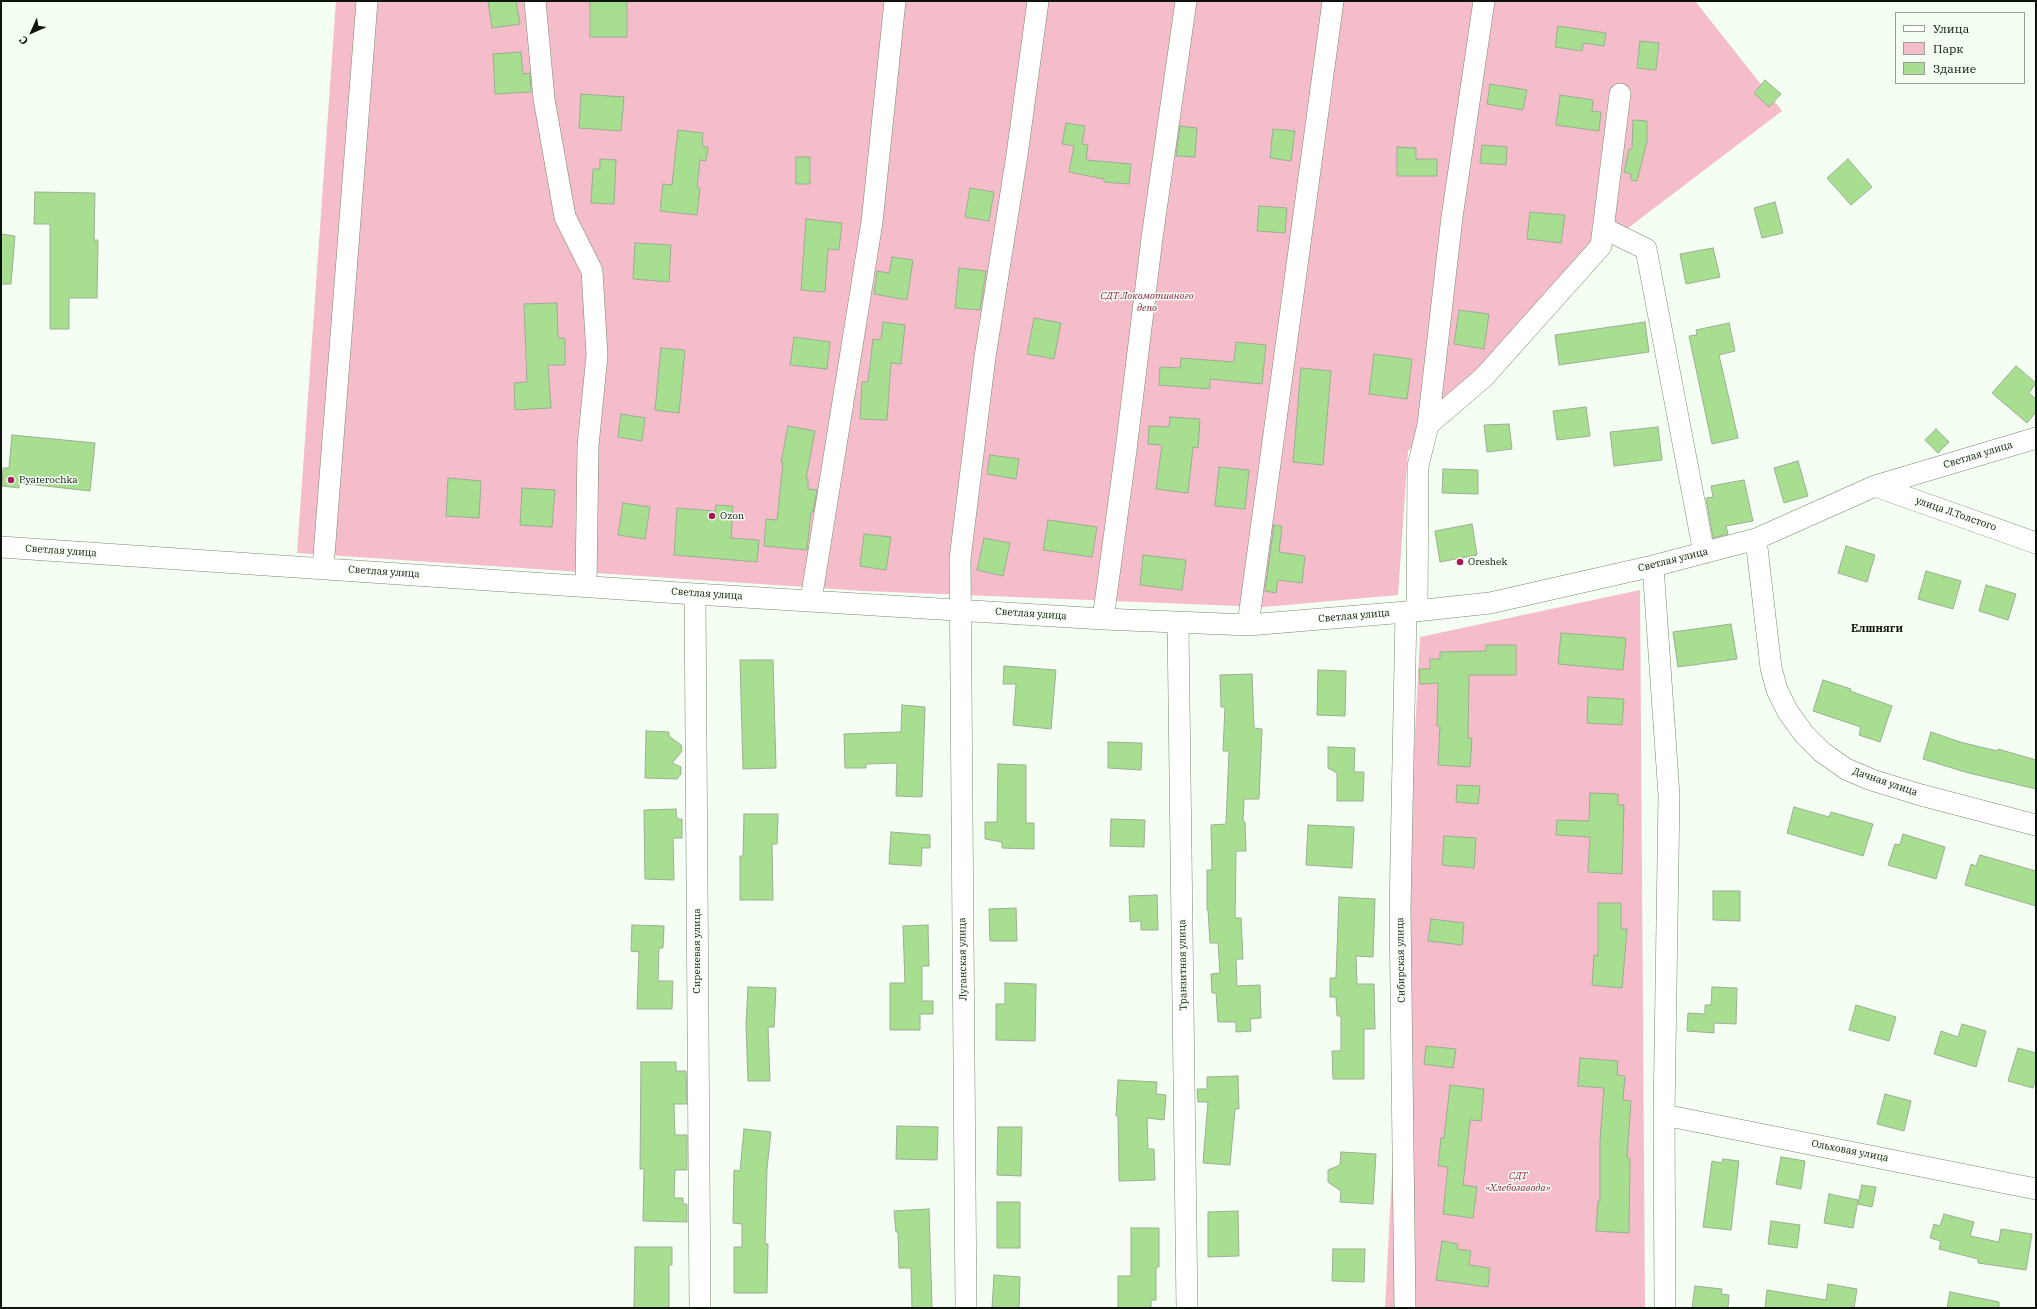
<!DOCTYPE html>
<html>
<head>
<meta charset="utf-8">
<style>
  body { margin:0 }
  #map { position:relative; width:2037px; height:1309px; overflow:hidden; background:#f5fef2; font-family:"IBM Plex Serif",serif }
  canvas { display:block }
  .frame { position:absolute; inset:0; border:2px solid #0d140b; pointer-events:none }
  .legend { position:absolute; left:1895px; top:12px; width:130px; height:72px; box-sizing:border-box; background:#f5fef2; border:1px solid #98a096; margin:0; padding:5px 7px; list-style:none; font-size:12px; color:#0d140b }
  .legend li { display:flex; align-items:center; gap:8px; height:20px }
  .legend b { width:20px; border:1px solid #98a096 }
  .north { position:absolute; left:12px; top:12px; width:40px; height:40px; -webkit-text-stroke:3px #f5fef2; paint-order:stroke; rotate:225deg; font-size:11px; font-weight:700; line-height:16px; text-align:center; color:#0d140b }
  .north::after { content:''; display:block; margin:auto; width:14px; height:18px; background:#0d140b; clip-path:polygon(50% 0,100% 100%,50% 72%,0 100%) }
</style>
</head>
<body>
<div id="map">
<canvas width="2037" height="1309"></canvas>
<div class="frame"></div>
<ul class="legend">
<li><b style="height:5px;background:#fff"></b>Улица</li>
<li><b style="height:11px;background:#f5bcca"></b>Парк</li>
<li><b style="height:11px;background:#a7de90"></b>Здание</li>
</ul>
<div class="north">С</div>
</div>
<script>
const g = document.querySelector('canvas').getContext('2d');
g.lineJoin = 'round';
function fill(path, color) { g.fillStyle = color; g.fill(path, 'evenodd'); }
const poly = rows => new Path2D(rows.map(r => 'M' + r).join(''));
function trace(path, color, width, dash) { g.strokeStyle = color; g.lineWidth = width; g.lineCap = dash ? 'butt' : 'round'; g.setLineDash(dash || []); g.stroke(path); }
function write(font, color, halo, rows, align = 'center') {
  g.font = font + ' "IBM Plex Serif",serif'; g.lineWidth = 3; g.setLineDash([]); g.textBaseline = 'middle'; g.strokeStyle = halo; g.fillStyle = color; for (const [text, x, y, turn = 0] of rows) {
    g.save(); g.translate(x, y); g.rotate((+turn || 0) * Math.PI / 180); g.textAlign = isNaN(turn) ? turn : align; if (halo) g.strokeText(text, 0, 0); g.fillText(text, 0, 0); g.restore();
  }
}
const green = poly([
  [336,1,1695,1,1782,111,1628,228,1408,451,1398,595,1264,607,864,591,297,553],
  [1640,590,1645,1308,1385,1308,1420,637]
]);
const building = poly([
  [488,1,516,1,520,24,492,28,488,1],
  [590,1,627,1,627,37,590,37,590,1],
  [1558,26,1606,33,1604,46,1583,43,1582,51,1555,47,1558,26],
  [1640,41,1659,43,1656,70,1637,68,1640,41],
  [521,52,523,74,530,73,531,92,495,94,493,54,521,52],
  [1765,80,1781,94,1769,107,1754,93,1765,80],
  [1490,84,1527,90,1523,110,1487,104,1490,84],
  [581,94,624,97,621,131,579,128,581,94],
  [1560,95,1593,100,1592,111,1601,112,1599,131,1556,125,1560,95],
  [1633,120,1647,121,1647,141,1637,181,1631,180,1631,174,1624,172,1629,149,1632,149,1633,120],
  [1066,123,1085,126,1082,144,1088,145,1086,160,1131,164,1129,184,1104,182,1104,179,1069,172,1074,146,1062,144,1066,123],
  [1180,126,1197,128,1195,157,1176,156,1180,126],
  [1273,129,1295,131,1291,161,1270,158,1273,129],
  [678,130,703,133,702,146,708,147,706,161,700,160,697,188,700,188,697,215,660,211,663,184,672,185,678,130],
  [1482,145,1507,147,1506,165,1480,163,1482,145],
  [1397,147,1416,148,1416,159,1437,159,1437,176,1397,176,1397,147],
  [796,157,810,157,810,184,796,184,796,157],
  [600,159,616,160,614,204,591,203,593,169,600,169,600,159],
  [1848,159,1872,187,1851,205,1827,178,1848,159],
  [970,188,994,192,989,221,965,217,970,188],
  [35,192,95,193,94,240,98,240,97,298,69,298,69,329,50,329,50,224,34,224,35,192],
  [1775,202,1783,233,1762,238,1754,208,1775,202],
  [1259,206,1287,208,1285,233,1257,231,1259,206],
  [1530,212,1565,215,1561,243,1527,239,1530,212],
  [806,219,842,223,839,250,828,249,825,292,801,290,806,219],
  [1,234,15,236,11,284,1,284,1,234],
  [635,243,671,245,669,282,633,279,635,243],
  [1713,248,1720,277,1686,284,1680,254,1713,248],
  [892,257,913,260,907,300,874,294,877,271,889,273,892,257],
  [959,268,986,271,980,310,955,308,959,268],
  [557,303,558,338,565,338,565,365,548,365,551,408,515,410,514,383,527,382,524,304,557,303],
  [1459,310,1489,314,1484,349,1454,344,1459,310],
  [1034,318,1061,323,1054,359,1027,354,1034,318],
  [883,322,905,325,901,364,891,363,887,420,860,419,862,382,868,382,873,339,881,340,883,322],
  [1645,322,1649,352,1559,365,1555,335,1645,322],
  [1729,323,1735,351,1719,355,1738,438,1712,444,1689,336,1697,335,1696,330,1729,323],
  [794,337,830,342,827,369,790,365,794,337],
  [1236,342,1266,345,1262,384,1210,379,1210,389,1159,385,1160,367,1180,368,1181,358,1234,362,1236,342],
  [661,348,685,350,679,413,655,410,661,348],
  [1374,354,1412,359,1407,399,1369,394,1374,354],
  [2016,366,2036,383,2029,393,2036,399,2036,412,2027,423,1992,393,2016,366],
  [1301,368,1331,371,1323,465,1293,462,1301,368],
  [1586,407,1590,436,1557,440,1553,411,1586,407],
  [621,414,645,418,642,441,618,437,621,414],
  [1170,417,1200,419,1198,448,1193,447,1188,493,1156,489,1162,445,1148,444,1149,426,1169,427,1170,417],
  [1509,424,1512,449,1487,452,1484,425,1509,424],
  [788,426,815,431,806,479,808,479,808,489,817,490,813,512,811,512,807,550,764,546,766,519,777,520,783,462,781,462,788,426],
  [1658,427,1662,460,1614,466,1610,432,1658,427],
  [1936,429,1949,442,1938,453,1925,440,1936,429],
  [12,435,95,443,90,491,19,483,19,488,2,486,3,468,9,468,12,435],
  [990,455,1019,459,1016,479,987,474,990,455],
  [1798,461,1808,496,1784,503,1774,468,1798,461],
  [1219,467,1249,470,1245,509,1215,506,1219,467],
  [1443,469,1478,470,1478,494,1442,493,1443,469],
  [448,478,481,481,479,518,446,516,448,478],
  [1744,480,1753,521,1726,526,1728,534,1713,538,1706,498,1713,497,1711,486,1744,480],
  [522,488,555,490,552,527,520,525,522,488],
  [623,503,650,507,645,539,618,535,623,503],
  [716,505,733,506,731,538,759,540,757,562,674,555,677,508,715,511,716,505],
  [1048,520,1097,527,1092,557,1043,550,1048,520],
  [1472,524,1477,555,1440,562,1435,531,1472,524],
  [1274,525,1282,526,1279,552,1305,556,1302,583,1278,580,1276,593,1265,591,1274,525],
  [864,534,891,537,886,570,860,566,864,534],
  [984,538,1010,543,1003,576,977,570,984,538],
  [1846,546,1875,555,1867,582,1838,573,1846,546],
  [1143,555,1186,560,1182,590,1140,585,1143,555],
  [1926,571,1961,581,1953,609,1918,599,1926,571],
  [1986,585,2016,594,2008,620,1979,611,1986,585],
  [1731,624,1737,659,1678,667,1673,632,1731,624],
  [1561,633,1626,638,1623,670,1558,664,1561,633],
  [1486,645,1516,645,1516,675,1469,675,1468,738,1472,738,1470,767,1438,765,1440,726,1437,726,1438,683,1420,684,1419,669,1430,669,1430,659,1440,659,1440,652,1486,651,1486,645],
  [740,660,773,660,776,768,743,769,740,660],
  [1004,666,1056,670,1051,729,1013,725,1016,684,1003,684,1004,666],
  [1318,670,1346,671,1345,716,1317,715,1318,670],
  [1252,674,1254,728,1262,729,1259,799,1244,799,1243,821,1245,822,1246,851,1236,851,1235,918,1241,918,1243,959,1236,959,1237,986,1260,985,1261,1018,1250,1019,1251,1031,1236,1032,1236,1022,1218,1022,1216,993,1212,993,1211,974,1220,973,1218,943,1210,943,1208,910,1207,910,1207,870,1212,870,1211,825,1226,824,1229,751,1223,751,1225,707,1221,707,1220,675,1252,674],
  [1823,680,1851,689,1850,691,1892,706,1880,742,1859,735,1861,727,1813,711,1823,680],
  [1588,697,1624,699,1622,725,1587,723,1588,697],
  [902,705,925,707,922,797,896,796,897,763,866,764,866,768,845,768,844,734,901,732,902,705],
  [646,731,669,732,669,736,681,745,682,751,672,763,681,767,681,774,677,779,645,778,646,731],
  [1931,732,1960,742,1997,751,1998,749,2036,760,2036,789,1965,772,1923,759,1931,732],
  [1108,742,1142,743,1141,770,1108,768,1108,742],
  [1328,747,1355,748,1354,772,1364,772,1363,801,1337,801,1337,773,1328,768,1328,747],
  [998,764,1026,765,1026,823,1034,823,1034,849,1002,848,1002,842,985,839,985,822,997,822,998,764],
  [1457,785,1480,786,1478,804,1456,802,1457,785],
  [1590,793,1618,794,1618,805,1624,805,1622,874,1588,872,1590,837,1556,835,1557,820,1589,821,1590,793],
  [1794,807,1829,817,1831,812,1873,824,1863,856,1787,833,1794,807],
  [676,809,677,819,682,819,682,838,673,838,674,880,645,879,644,810,676,809],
  [744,814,778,814,777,844,772,844,773,900,740,900,740,856,743,856,744,814],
  [1111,819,1145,820,1144,847,1110,846,1111,819],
  [1308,825,1354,827,1352,868,1306,865,1308,825],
  [891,832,930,835,930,848,922,848,921,866,889,864,891,832],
  [1903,834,1945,847,1936,879,1888,865,1895,844,1900,845,1903,834],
  [1444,836,1476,838,1474,868,1442,865,1444,836],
  [1980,855,2036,871,2036,906,1965,885,1971,864,1976,866,1980,855],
  [1713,891,1740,891,1740,921,1713,920,1713,891],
  [1157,895,1158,930,1141,930,1141,921,1130,922,1129,896,1157,895],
  [1339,897,1375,899,1373,957,1356,956,1357,984,1374,984,1375,1029,1364,1029,1364,1079,1333,1079,1332,1051,1341,1051,1341,1016,1337,1016,1336,997,1330,997,1330,978,1336,978,1339,897],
  [1598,903,1621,903,1621,929,1627,929,1622,988,1592,985,1594,955,1598,956,1598,903],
  [1016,908,1017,941,990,941,989,909,1016,908],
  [1431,919,1464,923,1462,945,1428,941,1431,919],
  [632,925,664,926,663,948,659,948,658,981,673,981,672,1009,637,1009,639,952,631,951,632,925],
  [928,925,929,966,922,966,922,1001,933,1001,933,1014,920,1014,920,1030,890,1030,890,983,905,983,903,926,928,925],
  [1005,983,1036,984,1035,1041,996,1040,996,1004,1005,1004,1005,983],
  [748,987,776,988,774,1027,768,1027,770,1081,748,1081,746,1025,748,987],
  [1712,987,1737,988,1736,1024,1714,1023,1714,1033,1687,1031,1688,1013,1705,1014,1705,1005,1711,1005,1712,987],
  [1856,1005,1896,1017,1889,1041,1849,1030,1856,1005],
  [1962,1024,1986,1031,1976,1067,1934,1054,1941,1031,1958,1037,1962,1024],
  [1426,1046,1456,1049,1453,1068,1424,1064,1426,1046],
  [2018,1048,2036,1053,2036,1078,2033,1088,2008,1081,2018,1048],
  [1580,1058,1618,1061,1617,1075,1625,1076,1623,1100,1631,1101,1627,1158,1630,1158,1629,1233,1596,1231,1598,1201,1600,1201,1600,1141,1604,1088,1578,1086,1580,1058],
  [641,1062,676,1062,676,1071,686,1071,687,1104,674,1104,675,1135,687,1135,687,1170,675,1170,674,1198,683,1198,683,1204,687,1204,687,1222,643,1221,644,1169,640,1169,641,1062],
  [1238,1076,1239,1109,1235,1109,1230,1165,1203,1163,1208,1102,1198,1102,1197,1089,1207,1089,1207,1077,1238,1076],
  [1118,1080,1157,1082,1156,1094,1166,1095,1164,1120,1147,1118,1148,1149,1154,1149,1155,1180,1119,1181,1118,1116,1116,1116,1118,1080],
  [1450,1085,1484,1089,1481,1121,1470,1120,1463,1185,1477,1187,1473,1218,1443,1214,1448,1167,1438,1166,1441,1138,1444,1138,1450,1085],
  [1885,1094,1911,1101,1904,1131,1877,1124,1885,1094],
  [897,1126,938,1127,937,1160,896,1159,897,1126],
  [998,1127,1022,1127,1021,1176,997,1175,998,1127],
  [744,1129,771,1132,767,1168,765,1244,768,1244,767,1293,734,1293,734,1247,742,1247,742,1224,733,1223,734,1170,740,1171,744,1129],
  [1341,1152,1376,1154,1373,1204,1340,1202,1341,1191,1328,1182,1328,1170,1340,1165,1341,1152],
  [1781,1157,1805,1161,1801,1189,1776,1184,1781,1157],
  [1723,1159,1739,1161,1731,1230,1703,1227,1712,1161,1722,1163,1723,1159],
  [1862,1185,1876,1187,1872,1207,1858,1204,1862,1185],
  [1829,1194,1858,1200,1853,1228,1824,1223,1829,1194],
  [997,1202,1020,1202,1020,1248,997,1248,997,1202],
  [929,1209,932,1308,912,1308,911,1268,899,1268,898,1232,896,1232,894,1211,929,1209],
  [1238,1211,1239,1256,1208,1257,1208,1212,1238,1211],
  [1944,1214,1974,1222,1970,1236,1999,1242,2001,1229,2032,1234,2026,1270,1978,1263,1978,1259,1939,1249,1941,1241,1930,1238,1934,1224,1940,1226,1944,1214],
  [1771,1221,1800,1225,1797,1248,1768,1244,1771,1221],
  [1131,1228,1159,1228,1159,1267,1156,1267,1156,1300,1151,1300,1151,1308,1118,1308,1118,1276,1131,1276,1131,1228],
  [1442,1241,1458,1244,1457,1249,1471,1251,1469,1265,1490,1268,1488,1287,1436,1280,1442,1241],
  [635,1247,672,1247,672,1265,669,1265,669,1308,634,1308,635,1247],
  [1333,1249,1365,1249,1364,1282,1332,1281,1333,1249],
  [994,1275,1020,1277,1019,1308,992,1308,994,1275],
  [1828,1284,1857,1289,1854,1308,1765,1308,1767,1290,1826,1300,1828,1284],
  [1695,1286,1722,1289,1721,1294,1729,1295,1728,1308,1692,1308,1695,1286],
  [1950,1292,1999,1302,1999,1308,1947,1308,1950,1292]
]);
const minor = poly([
  [535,1,544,99,565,217,592,271,597,355,588,446,586,585],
  [1603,228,1646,249,1704,553],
  [1428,425,1452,217,1484,1],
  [1875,486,2036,543],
  [1756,539,1771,668,1777,690,1788,712,1804,734,1822,752,1846,769,1872,780,1921,795,2036,825],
  [1,547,695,594,1103,619,1248,625,1406,612,1490,603,1653,566,1756,539,1875,486,2036,438],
  [1653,566,1669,795,1664,1115,1665,1308],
  [323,568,367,1],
  [695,594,700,1308],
  [811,600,872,222,895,1],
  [1417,611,1418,466,1428,425,1484,377,1601,246,1620,94],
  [1103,619,1126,450,1152,238,1186,1],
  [1178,623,1187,1308],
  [1248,625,1333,1],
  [1664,1115,2036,1189],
  [966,1308,960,559,985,357,1017,155,1038,1],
  [1405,1308,1400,909,1406,612]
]);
const markers = [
  [11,480,4,"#a91956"],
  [712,516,4,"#a91956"],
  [1460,562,4,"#a91956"]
];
const parkNames = [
  ["СДТ Локомотивного",1147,296],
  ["депо",1147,308],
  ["СДТ",1518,1176],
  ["«Хлебозавода»",1518,1188]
];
const streetNames = [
  ["Светлая улица",1978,455,-17],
  ["улица Л.Толстого",1956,514,19],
  ["Светлая улица",61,551,4],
  ["Светлая улица",1673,560,-14],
  ["Светлая улица",384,572,4],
  ["Светлая улица",707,594,4],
  ["Светлая улица",1031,614,4],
  ["Светлая улица",1354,616,-5],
  ["Дачная улица",1885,782,19],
  ["Сиреневая улица",697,951,-90],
  ["Луганская улица",963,959,-91],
  ["Сибирская улица",1401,960,-91],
  ["Транзитная улица",1183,965,-91],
  ["Ольховая улица",1850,1151,11]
];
const poiNames = [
  ["Pyaterochka",19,480],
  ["Ozon",720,516],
  ["Oreshek",1468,562]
];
const neighbourhoodNames = [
  ["Елшняги",1877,629]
];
fill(green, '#f5bcca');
fill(building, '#a7de90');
trace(building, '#9baf94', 1);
trace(minor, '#778a70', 22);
trace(minor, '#fff', 21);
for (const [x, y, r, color] of markers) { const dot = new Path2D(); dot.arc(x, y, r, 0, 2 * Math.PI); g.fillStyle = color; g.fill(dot); trace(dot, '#f5fef2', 1.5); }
write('italic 10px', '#8d1e4a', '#f5fef2', parkNames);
write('10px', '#0d140b', '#f5fef2', streetNames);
write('10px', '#0d140b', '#f5fef2', poiNames, 'left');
write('bold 11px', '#0d140b', '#f5fef2', neighbourhoodNames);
</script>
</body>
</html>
